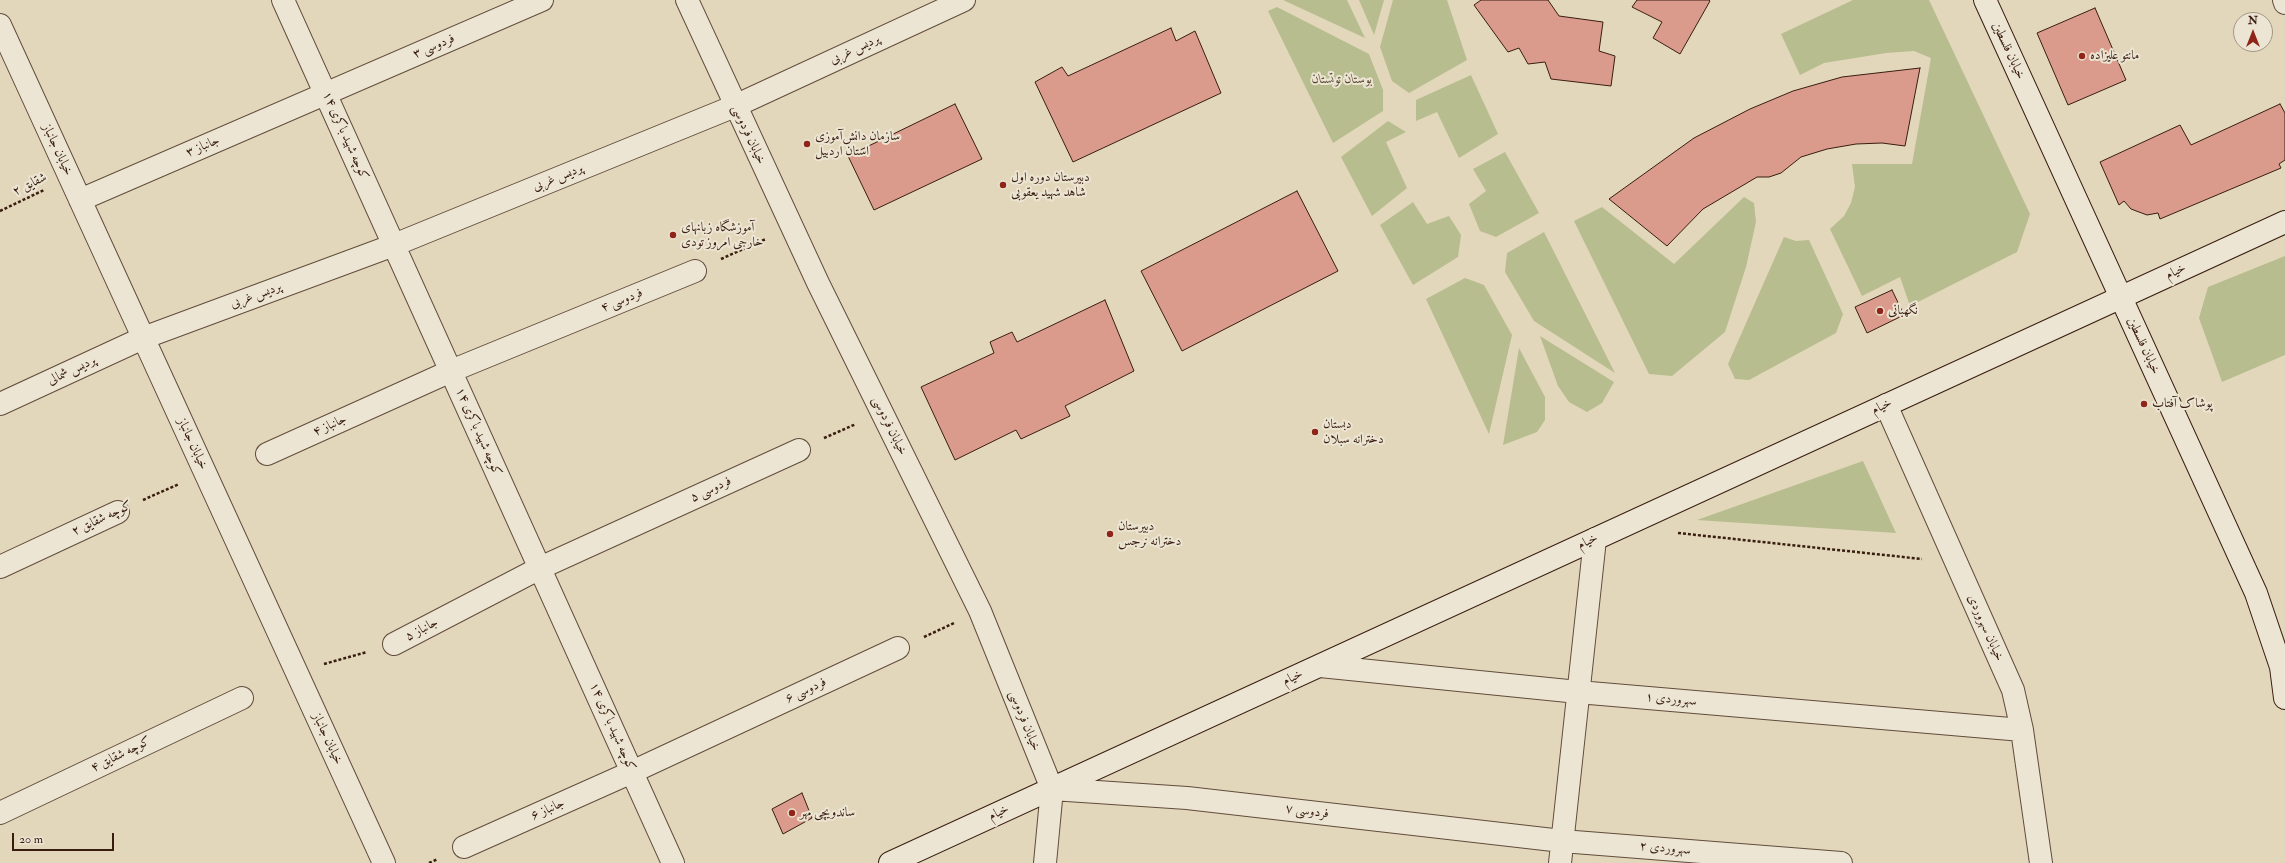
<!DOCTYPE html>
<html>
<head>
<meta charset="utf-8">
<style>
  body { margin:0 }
  #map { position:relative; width:2285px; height:863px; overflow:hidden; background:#e2d7bb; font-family:"IM FELL Double Pica",serif }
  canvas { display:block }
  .north { position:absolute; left:2233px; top:12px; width:40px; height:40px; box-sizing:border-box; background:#ece5d3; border:1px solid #a49585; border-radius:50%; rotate:0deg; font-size:11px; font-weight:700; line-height:16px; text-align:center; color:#381d10 }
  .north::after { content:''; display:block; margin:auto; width:14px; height:18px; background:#8f2418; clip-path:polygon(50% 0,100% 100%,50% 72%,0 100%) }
  .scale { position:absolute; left:12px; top:833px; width:102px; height:18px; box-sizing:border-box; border:2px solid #381d10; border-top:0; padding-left:5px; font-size:12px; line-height:14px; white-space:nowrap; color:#381d10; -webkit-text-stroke:3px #ece5d3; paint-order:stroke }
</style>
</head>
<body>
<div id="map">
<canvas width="2285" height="863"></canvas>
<div class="north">N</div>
<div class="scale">20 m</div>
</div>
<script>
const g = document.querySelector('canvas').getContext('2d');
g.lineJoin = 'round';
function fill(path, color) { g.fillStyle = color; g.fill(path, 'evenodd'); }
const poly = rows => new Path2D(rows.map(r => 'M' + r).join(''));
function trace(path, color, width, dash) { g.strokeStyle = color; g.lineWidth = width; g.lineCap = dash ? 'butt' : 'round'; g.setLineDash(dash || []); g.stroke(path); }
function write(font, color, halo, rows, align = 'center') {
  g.font = font + ' "IM FELL Double Pica",Amiri,serif'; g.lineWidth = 4; g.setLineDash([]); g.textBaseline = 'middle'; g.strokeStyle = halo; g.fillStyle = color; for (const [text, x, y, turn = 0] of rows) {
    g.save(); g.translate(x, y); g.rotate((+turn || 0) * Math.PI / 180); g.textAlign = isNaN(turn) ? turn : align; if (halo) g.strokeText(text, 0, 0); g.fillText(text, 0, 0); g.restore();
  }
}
const green = poly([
  [1283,0,1347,0,1365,38],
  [1359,0,1384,0,1374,35],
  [1393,0,1447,0,1467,60,1409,93,1392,81,1380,47],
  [1853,0,1929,0,2030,214,2017,252,1910,306,1900,277,1862,296,1830,229,1844,216,1851,203,1855,187,1852,164,1912,164,1931,58,1914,51,1886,53,1824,63,1800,75,1781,34],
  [1277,7,1369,54,1383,90,1383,111,1333,143,1268,11],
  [1471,75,1498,134,1459,158,1437,112,1416,121,1416,100],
  [1388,121,1406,132,1386,142,1407,188,1372,216,1341,157],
  [1505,152,1539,213,1496,237,1480,231,1469,204,1486,191,1473,169],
  [1744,197,1754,203,1756,222,1746,267,1725,332,1672,376,1649,374,1574,221,1602,207,1674,264],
  [1413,202,1427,224,1449,216,1461,235,1458,257,1413,285,1380,225],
  [1544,232,1615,373,1534,321,1505,272,1507,253],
  [1784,237,1796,241,1809,240,1843,314,1836,333,1749,380,1735,379,1728,364],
  [2285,256,2285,355,2222,382,2199,318,2208,287],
  [1465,278,1484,285,1512,335,1489,434,1426,299],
  [1540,336,1614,382,1602,403,1587,412,1569,402,1558,386],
  [1519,348,1545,397,1545,420,1537,432,1503,445],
  [1863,461,1896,533,1697,520]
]);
const building = poly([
  [1481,0,1548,0,1559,16,1603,22,1599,51,1615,56,1611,86,1551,79,1545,62,1528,64,1519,48,1508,52,1474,5,1481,0],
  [1637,0,1709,0,1710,1,1680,54,1653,38,1662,22,1632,7,1637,0],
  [2095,8,2126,80,2068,105,2037,33,2095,8],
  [1171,28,1176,41,1195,31,1221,93,1073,162,1035,82,1062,67,1068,76,1171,28],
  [1920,68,1905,146,1882,143,1856,144,1827,149,1801,157,1781,173,1769,177,1757,177,1703,209,1667,246,1609,199,1694,138,1750,109,1793,91,1842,77,1920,68],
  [955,104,982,159,874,210,848,156,955,104],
  [2280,104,2285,113,2285,160,2279,164,2281,168,2160,219,2158,213,2147,215,2131,209,2124,201,2119,205,2100,162,2180,125,2191,145,2280,104],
  [1297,191,1338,271,1182,351,1141,271,1297,191],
  [1892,290,1904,315,1867,333,1855,307,1892,290],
  [1105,300,1134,371,1065,406,1070,416,1021,439,1016,430,955,460,921,387,994,353,990,342,1012,332,1017,342,1105,300],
  [802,793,812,818,783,834,772,809,802,793]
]);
const path = poly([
  [0,211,44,190],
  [721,259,766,239],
  [824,438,856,424],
  [143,500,179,484],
  [1678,533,1922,559],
  [924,637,954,623],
  [324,664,367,652],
  [429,863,438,859]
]);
const street = poly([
  [283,0,673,863],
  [687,0,818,283,980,611,1052,789,1045,863],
  [2284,0,2285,3],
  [0,25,384,863],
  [80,200,542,0],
  [0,404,143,338,394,245,735,106,964,0],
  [1886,405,2013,690,2022,730,2041,863],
  [267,454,451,371,695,271],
  [0,567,118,512],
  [394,644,540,568,799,450],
  [1320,666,1578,692,2022,730],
  [1052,789,1187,798,1562,841,1841,863],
  [0,813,242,698],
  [464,847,632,772,898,648],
  [1560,863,1595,539]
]);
const secondary = poly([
  [1985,0,2256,593,2281,667,2285,698],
  [890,863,2285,222]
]);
const markers = [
  [2082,56,4,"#8f2418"],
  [807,144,4,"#8f2418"],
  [1003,185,4,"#8f2418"],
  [673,235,4,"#8f2418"],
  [1880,311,4,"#8f2418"],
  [2144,404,4,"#8f2418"],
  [1315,432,4,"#8f2418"],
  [1110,534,4,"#8f2418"],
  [792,813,4,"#8f2418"]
];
const streetNames = [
  ["فردوسی ۳",434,47,-23],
  ["پردیس غربی",855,50,-25],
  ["خیابان فلسطین",2008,51,65],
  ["خیابان فردوسی",748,135,65],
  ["کوچه شهید باکری ۱۴",345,136,66],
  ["جانباز ۳",203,147,-23],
  ["خیابان جانباز",57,150,65],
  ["پردیس غربی",558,178,-22],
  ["شقایق ۲",30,185,-26],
  ["خیام",2176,272,-25],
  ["پردیس غربی",256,296,-20],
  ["فردوسی ۴",622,301,-22],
  ["خیابان فلسطین",2143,346,65],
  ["پردیس شمالی",72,371,-25],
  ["خیام",1882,407,-25],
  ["جانباز ۴",330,426,-24],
  ["خیابان فردوسی",889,426,64],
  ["کوچه شهید باکری ۱۴",478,432,66],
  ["خیابان جانباز",192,444,65],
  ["فردوسی ۵",711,490,-25],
  ["کوچه شقایق ۲",102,519,-25],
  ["خیام",1588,542,-25],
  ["خیابان سهروردی",1985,628,66],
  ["جانباز ۵",422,630,-28],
  ["خیام",1293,678,-25],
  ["فردوسی ۶",806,691,-25],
  ["سهروردی ۱",1671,700,5],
  ["خیابان فردوسی",1024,721,68],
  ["کوچه شهید باکری ۱۴",612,727,66],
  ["خیابان جانباز",327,739,65],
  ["کوچه شقایق ۴",121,755,-26],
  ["جانباز ۶",548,810,-24],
  ["فردوسی ۷",1307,812,7],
  ["خیام",999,813,-25],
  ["سهروردی ۲",1665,849,5]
];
const poiNames = [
  ["مانتو علیزاده",2090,56],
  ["سازمان دانش‌آموزی",815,137],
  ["استان اردبیل",815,152],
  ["دبیرستان دوره اول",1011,178],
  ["شاهد شهید یعقوبی",1011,193],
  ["آموزشگاه زبانهای",681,228],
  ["خارجی امروز تودی",681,243],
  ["نگهبانی",1888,311],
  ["پوشاک آفتاب",2152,404],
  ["دبستان",1323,425],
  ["دخترانه سبلان",1323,440],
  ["دبیرستان",1118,527],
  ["دخترانه نرجس",1118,542],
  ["ساندویچی مهر",800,813]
];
const parkNames = [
  ["بوستان توتستان",1342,80]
];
fill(green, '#b7bd8e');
fill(building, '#db9b8c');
trace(building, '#381d10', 1);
trace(street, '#624c3b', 24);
trace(secondary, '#381d10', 24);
trace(path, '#381d10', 2.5, [3, 2]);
trace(street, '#ece5d3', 22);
trace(secondary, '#ece5d3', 22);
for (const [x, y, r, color] of markers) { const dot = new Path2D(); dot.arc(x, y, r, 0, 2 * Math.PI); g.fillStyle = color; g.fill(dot); trace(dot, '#ece5d3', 1.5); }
write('13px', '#381d10', '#ece5d3', streetNames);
write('13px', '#381d10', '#ece5d3', poiNames, 'left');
write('italic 13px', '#584530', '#ece5d3', parkNames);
</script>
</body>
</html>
